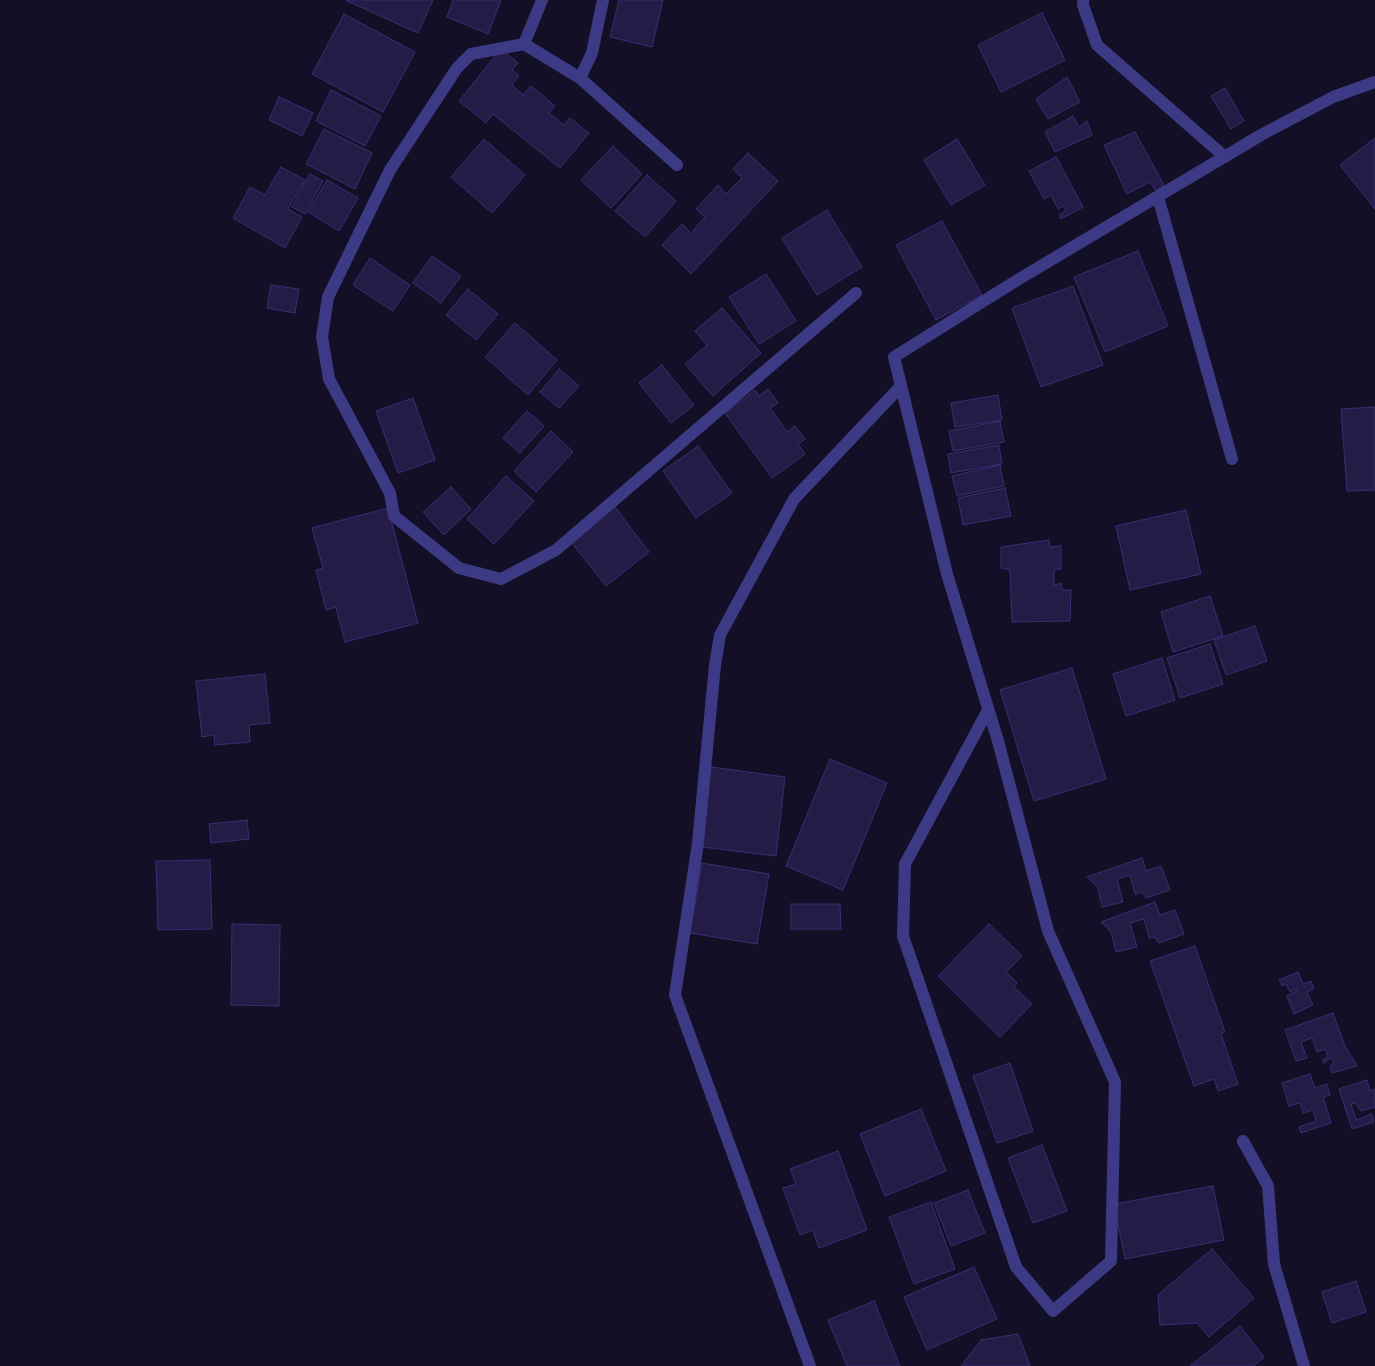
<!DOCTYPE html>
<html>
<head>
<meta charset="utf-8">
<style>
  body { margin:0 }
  canvas { display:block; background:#130f26 }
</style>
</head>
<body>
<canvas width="1375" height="1366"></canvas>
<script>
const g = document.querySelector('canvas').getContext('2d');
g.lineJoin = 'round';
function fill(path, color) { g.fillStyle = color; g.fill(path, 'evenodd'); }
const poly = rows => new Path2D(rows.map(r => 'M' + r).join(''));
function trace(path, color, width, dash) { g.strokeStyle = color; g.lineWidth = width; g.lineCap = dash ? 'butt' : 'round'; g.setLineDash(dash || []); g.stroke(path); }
const building = poly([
  [347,0,433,0,418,33,347,1,347,0],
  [453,0,501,0,488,34,447,17,453,0],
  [619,0,663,0,652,47,610,37,619,0],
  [1042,13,1065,60,1001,92,978,45,1042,13],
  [344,14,415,52,383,112,312,74,344,14],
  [501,49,518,63,512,70,519,76,512,85,523,95,531,86,555,106,549,113,564,125,570,118,589,133,560,168,493,114,486,123,459,101,501,49],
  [1067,77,1080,102,1048,119,1036,99,1067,77],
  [1225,88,1244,121,1231,129,1211,96,1225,88],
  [331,90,381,116,365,146,316,121,331,90],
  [279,97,313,113,302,136,269,120,279,97],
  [1073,116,1079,127,1087,121,1092,135,1055,152,1045,132,1073,116],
  [324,129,372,153,355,189,306,164,324,129],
  [1135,132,1164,185,1156,191,1150,182,1127,194,1104,145,1135,132],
  [1375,138,1375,209,1340,165,1375,138],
  [484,139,525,175,492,213,451,177,484,139],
  [957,139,985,185,951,205,924,160,957,139],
  [613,146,642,174,611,208,581,180,613,146],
  [748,153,778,181,691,274,662,245,682,224,691,233,705,217,696,209,718,185,726,194,742,178,733,169,748,153],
  [1056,157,1083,207,1061,219,1059,215,1066,211,1064,206,1058,209,1051,195,1044,199,1029,171,1056,157],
  [281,167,305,180,288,209,302,217,285,248,233,218,250,187,265,195,281,167],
  [310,174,323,181,305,214,292,207,310,174],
  [647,175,676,201,645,237,615,211,647,175],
  [327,180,358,198,339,231,308,212,327,180],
  [827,210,862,267,817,295,782,238,827,210],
  [942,221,982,295,936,320,896,245,942,221],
  [1138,251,1168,326,1105,352,1074,277,1138,251],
  [432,256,461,276,441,303,413,283,432,256],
  [370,258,410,285,393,311,353,285,370,258],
  [766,274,796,321,759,344,729,297,766,274],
  [271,285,299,289,295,313,267,308,271,285],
  [1073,286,1103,365,1041,387,1012,308,1073,286],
  [468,289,498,314,476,340,446,315,468,289],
  [722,308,761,353,713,396,685,364,707,345,695,331,722,308],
  [515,323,557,360,528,395,485,357,515,323],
  [662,365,694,405,671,423,639,383,662,365],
  [559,369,579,386,559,408,540,392,559,369],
  [768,389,778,403,770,408,787,432,795,426,805,439,798,444,805,454,772,478,725,413,755,390,759,396,768,389],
  [998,395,1002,420,955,427,951,403,998,395],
  [413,398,435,460,398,473,376,411,413,398],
  [1375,407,1375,490,1347,491,1341,409,1375,407],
  [527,411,544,426,520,453,503,438,527,411],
  [1000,421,1004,442,953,451,949,431,1000,421],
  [551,431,573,452,536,492,514,471,551,431],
  [999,445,1002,464,951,473,948,454,999,445],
  [698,446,732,493,696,518,663,471,698,446],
  [1000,465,1004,486,957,496,952,476,1000,465],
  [506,476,534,501,494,544,467,519,506,476],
  [451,487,471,509,444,535,423,512,451,487],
  [1005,488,1011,516,963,525,958,498,1005,488],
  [615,507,649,552,606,586,571,542,615,507],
  [388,508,418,623,345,642,336,607,326,610,316,570,323,568,312,528,388,508],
  [1186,510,1201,574,1130,590,1116,526,1186,510],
  [1049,540,1050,547,1061,546,1061,569,1054,570,1054,585,1061,583,1062,590,1071,590,1070,621,1012,622,1010,570,1001,568,1001,547,1049,540],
  [1210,596,1223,636,1173,652,1161,612,1210,596],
  [1255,626,1267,661,1226,675,1214,640,1255,626],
  [1210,644,1223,684,1180,698,1167,658,1210,644],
  [1162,658,1175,700,1126,716,1113,674,1162,658],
  [1072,668,1106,779,1034,801,1000,690,1072,668],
  [265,674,270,723,249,725,250,742,215,745,214,735,202,737,196,681,265,674],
  [830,759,887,783,843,890,786,866,830,759],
  [711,767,785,777,776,856,702,847,711,767],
  [247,820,249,839,211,843,209,824,247,820],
  [1142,858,1146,871,1161,866,1170,890,1146,898,1142,892,1135,894,1130,875,1117,879,1123,902,1102,907,1098,888,1087,877,1142,858],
  [210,860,212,929,158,930,156,861,210,860],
  [702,863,769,874,757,944,690,933,702,863],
  [1155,902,1160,915,1175,910,1184,934,1159,943,1155,937,1149,938,1144,919,1130,923,1137,947,1116,952,1111,932,1101,922,1155,902],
  [791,904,840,904,841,929,791,929,791,904],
  [232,924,280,925,279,1006,231,1005,232,924],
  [989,924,1022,956,1006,972,1017,983,1014,987,1032,1004,1000,1037,938,976,989,924],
  [1195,946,1225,1032,1221,1033,1238,1084,1218,1091,1214,1079,1194,1086,1150,961,1195,946],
  [1298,972,1303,984,1311,981,1314,989,1307,992,1313,1005,1294,1014,1287,996,1297,991,1296,989,1290,992,1286,984,1282,986,1279,980,1298,972],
  [1333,1013,1345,1046,1357,1066,1332,1073,1330,1066,1334,1063,1331,1058,1324,1063,1322,1060,1328,1057,1325,1049,1317,1052,1312,1038,1301,1042,1307,1058,1296,1061,1285,1030,1333,1013],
  [1010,1063,1033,1131,997,1143,973,1076,1010,1063],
  [1310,1074,1315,1088,1327,1084,1330,1095,1323,1097,1331,1123,1301,1133,1299,1127,1316,1121,1313,1110,1303,1113,1300,1103,1289,1106,1282,1083,1310,1074],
  [1367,1080,1370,1091,1375,1089,1375,1107,1361,1111,1355,1103,1351,1104,1356,1120,1372,1114,1374,1122,1352,1129,1339,1089,1367,1080],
  [921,1109,946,1171,885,1196,860,1134,921,1109],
  [1042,1145,1067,1211,1033,1223,1008,1158,1042,1145],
  [838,1151,867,1230,819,1248,813,1230,800,1235,783,1188,796,1184,790,1169,838,1151],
  [1213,1186,1224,1240,1125,1259,1114,1204,1213,1186],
  [968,1190,985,1233,951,1246,934,1203,968,1190],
  [931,1202,955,1269,914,1284,889,1217,931,1202],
  [1212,1249,1254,1298,1209,1337,1197,1323,1160,1325,1158,1295,1212,1249],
  [974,1267,997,1319,927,1350,904,1297,974,1267],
  [1356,1281,1366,1312,1332,1323,1322,1292,1356,1281],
  [874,1301,900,1366,847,1366,828,1320,874,1301],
  [1240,1326,1264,1357,1254,1366,1190,1366,1240,1326],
  [1018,1334,1030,1365,1029,1366,961,1366,981,1340,1018,1334]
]);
const minor = poly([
  [1083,0,1083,5,1097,45,1225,157],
  [524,44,542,0],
  [580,78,592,53,603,0],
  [677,165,580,78,524,44,471,54,457,68,390,170,328,297,322,337,329,379,390,493,394,516,459,568,501,579,556,550,856,293],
  [1158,197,1232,459],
  [988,710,905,864,903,936,1016,1267,1053,1311,1111,1261,1115,1082,1048,931,998,741,947,574,894,357,1019,279,1261,135,1333,97,1375,82],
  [1243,1141,1268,1186,1274,1264,1304,1366],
  [810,1366,675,995,698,843,715,665,720,635,794,499,901,386]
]);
fill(building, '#241b47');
trace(building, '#3b2d73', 1);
trace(minor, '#3d3a85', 12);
</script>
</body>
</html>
